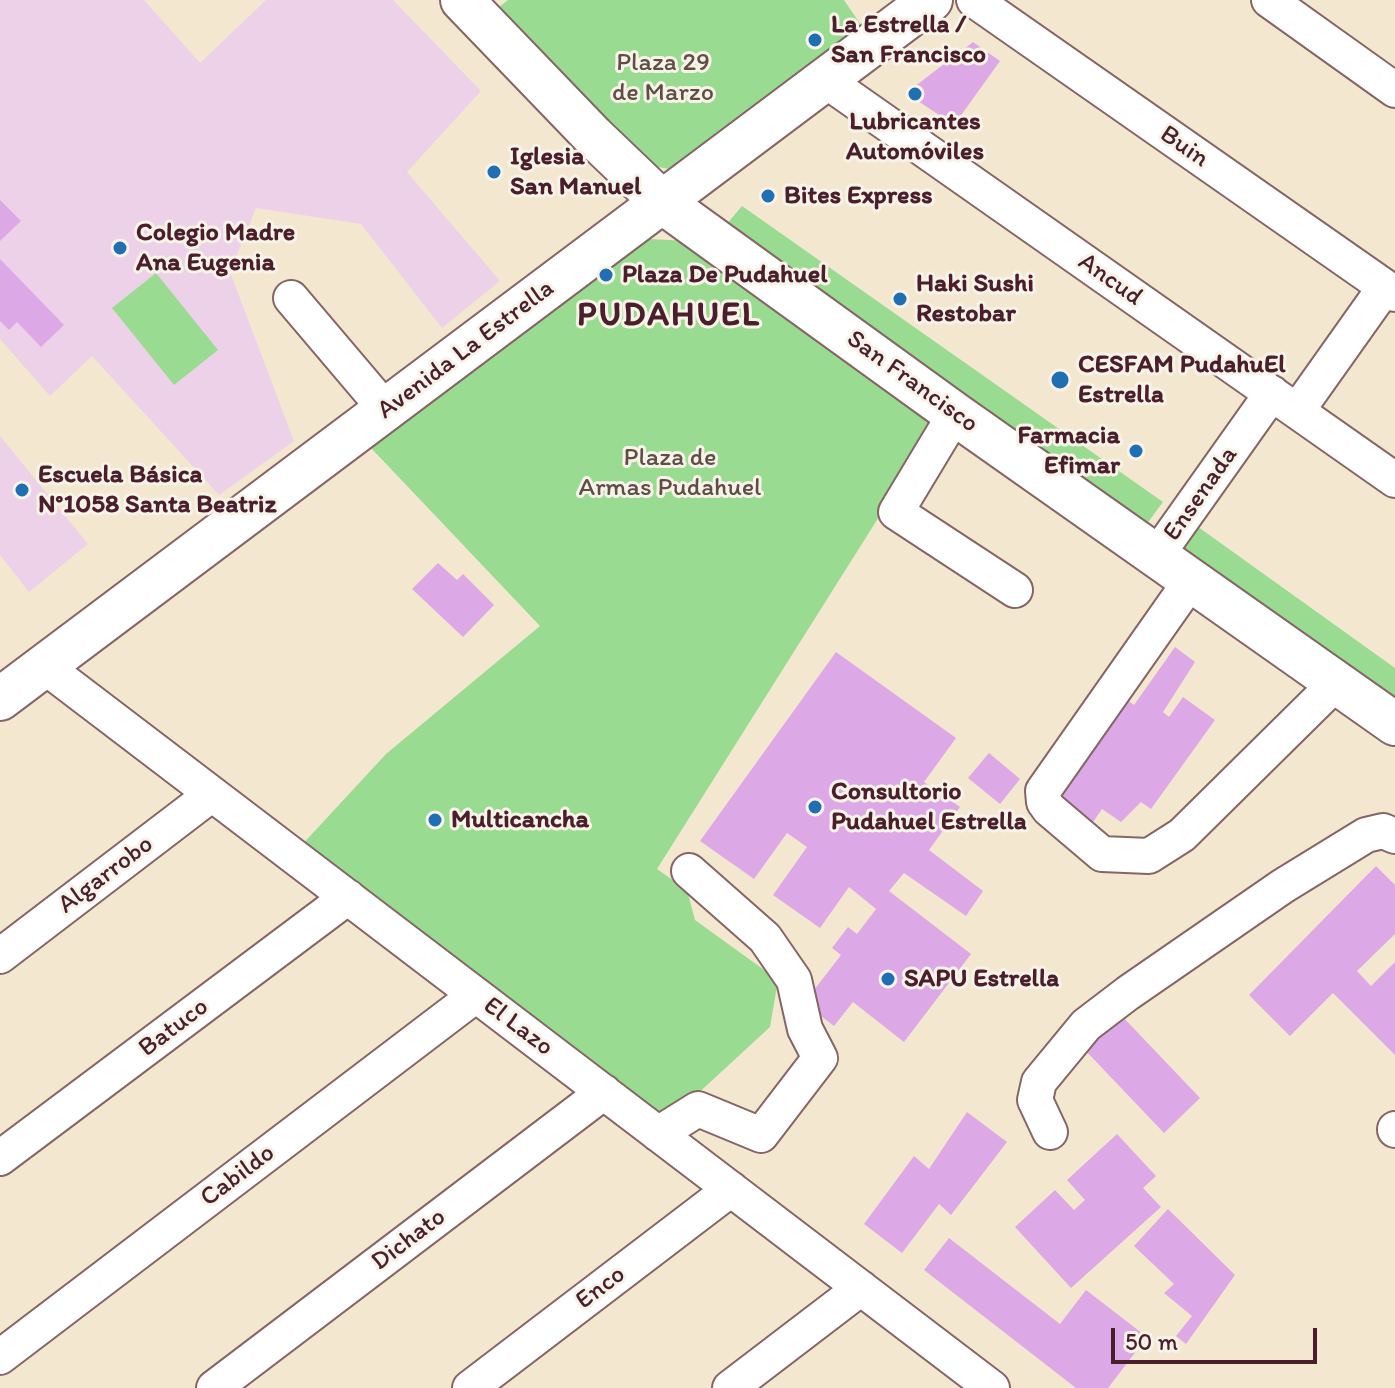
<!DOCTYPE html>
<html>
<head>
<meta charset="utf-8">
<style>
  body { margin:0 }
  #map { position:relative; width:1395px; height:1388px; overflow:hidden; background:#f3e7d0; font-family:Itim,sans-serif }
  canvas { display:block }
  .scale { position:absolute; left:1111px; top:1328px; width:206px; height:36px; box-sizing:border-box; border:4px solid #4a1f2b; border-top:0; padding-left:10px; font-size:24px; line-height:28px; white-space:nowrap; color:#4a1f2b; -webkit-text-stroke:6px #f7f3e8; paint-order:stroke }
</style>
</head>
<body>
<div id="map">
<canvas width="1395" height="1388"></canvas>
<div class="scale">50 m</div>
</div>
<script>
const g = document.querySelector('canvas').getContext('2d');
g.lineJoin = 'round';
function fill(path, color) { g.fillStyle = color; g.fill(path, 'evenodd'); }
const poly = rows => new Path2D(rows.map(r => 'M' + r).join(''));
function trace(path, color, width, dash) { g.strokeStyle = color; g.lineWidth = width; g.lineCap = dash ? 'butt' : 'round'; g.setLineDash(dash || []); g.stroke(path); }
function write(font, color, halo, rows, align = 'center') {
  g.font = font + ' Itim,sans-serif'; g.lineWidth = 6; g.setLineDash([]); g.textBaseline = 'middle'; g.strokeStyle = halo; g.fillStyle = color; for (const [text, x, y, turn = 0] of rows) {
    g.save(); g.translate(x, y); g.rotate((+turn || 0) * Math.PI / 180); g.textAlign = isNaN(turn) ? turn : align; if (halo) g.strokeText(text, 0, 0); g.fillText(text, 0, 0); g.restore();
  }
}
const built = poly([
  [0,0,144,0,200,63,266,0,393,0,481,91,407,172,500,281,442,328,361,224,256,208,230,272,294,441,219,495,92,356,50,396,0,339],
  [0,436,88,544,29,592,0,555]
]);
const green = poly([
  [508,0,844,0,863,28,675,170,636,163,490,14],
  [742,206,1163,502,1146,525,726,225],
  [649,239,689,241,940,420,657,869,687,890,695,920,778,980,770,1027,667,1122,299,848,386,754,540,626,371,448],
  [156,273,218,350,174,385,112,308],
  [1187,519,1395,668,1395,712,1164,549]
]);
const building = poly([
  [973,42,1000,61,954,125,906,93],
  [0,200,21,221,0,241],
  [0,259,64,325,41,347,17,322,9,330,0,321],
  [438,563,457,580,463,574,494,605,463,637,412,589],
  [1175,647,1195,662,1163,712,1169,717,1183,697,1215,720,1151,809,1141,802,1121,822,1102,809,1091,825,1053,797,1125,698,1134,705],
  [836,652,956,738,924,782,960,807,929,850,983,891,966,916,904,873,889,891,971,954,904,1042,853,1002,834,1026,804,1003,841,955,832,948,848,927,857,934,876,909,849,887,820,928,773,895,807,847,787,833,754,879,700,841],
  [989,753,1020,779,1000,804,968,778],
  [1376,866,1395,885,1395,934,1357,971,1371,986,1395,962,1395,1055,1333,993,1290,1036,1249,995],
  [1120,1014,1200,1098,1164,1133,1084,1049],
  [967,1112,1007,1142,951,1215,939,1204,902,1253,864,1224,914,1156,929,1169],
  [1117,1134,1156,1176,1143,1188,1161,1207,1071,1288,1015,1227,1055,1190,1074,1210,1085,1200,1067,1180],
  [1168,1209,1235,1275,1186,1344,1176,1336,1192,1316,1164,1293,1174,1284,1134,1246],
  [949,1238,1060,1324,1086,1290,1147,1337,1108,1388,1076,1388,924,1270]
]);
const minor = poly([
  [974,0,1395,294],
  [1269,0,1395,90],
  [825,80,1395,480],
  [291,298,386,410],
  [1297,411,1385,287],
  [955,414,896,512,1015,590],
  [1157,555,1272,393],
  [1192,579,1043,791,1044,802,1049,809,1102,854,1149,856,1182,835,1337,682],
  [44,666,992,1388],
  [0,956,212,794],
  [1395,1129,1395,1130],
  [1050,1132,1035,1100,1039,1082,1086,1025,1128,993,1283,886,1366,835,1383,831,1395,836],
  [658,1134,698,1109,761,1135,820,1058,805,1029,794,980,765,938,689,871],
  [0,1158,348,897],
  [0,1357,476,995],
  [214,1388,604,1092],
  [470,1388,731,1189],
  [730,1388,861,1288]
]);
const major = poly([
  [462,0,593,136,662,202,955,414,1395,724],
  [0,699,931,0]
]);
const markers = [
  [815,40,8,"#1f6fb2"],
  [915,94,8,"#1f6fb2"],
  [494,172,8,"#1f6fb2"],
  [768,196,8,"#1f6fb2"],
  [120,248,8,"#1f6fb2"],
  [606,275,8,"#1f6fb2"],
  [900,299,8,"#1f6fb2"],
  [1060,380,10,"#1f6fb2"],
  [1136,451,8,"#1f6fb2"],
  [22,490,8,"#1f6fb2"],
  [815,807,8,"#1f6fb2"],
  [435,820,8,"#1f6fb2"],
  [888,979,8,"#1f6fb2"]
];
const poiNames = [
  ["La Estrella /",831,25],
  ["San Francisco",831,55],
  ["Lubricantes",915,122,"center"],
  ["Automóviles",915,152,"center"],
  ["Iglesia",510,157],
  ["San Manuel",510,187],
  ["Bites Express",784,196],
  ["Colegio Madre",136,233],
  ["Ana Eugenia",136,263],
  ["Plaza De Pudahuel",622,275],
  ["Haki Sushi",916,284],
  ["Restobar",916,314],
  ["CESFAM PudahuEl",1078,365],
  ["Estrella",1078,395],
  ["Farmacia",1120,436,"right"],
  ["Efimar",1120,466,"right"],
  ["Escuela Básica",38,475],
  ["N°1058 Santa Beatriz",38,505],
  ["Consultorio",831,792],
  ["Pudahuel Estrella",831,822],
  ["Multicancha",451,820],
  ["SAPU Estrella",904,979]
];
const parkNames = [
  ["Plaza 29",663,63],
  ["de Marzo",663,93],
  ["Plaza de",670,458],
  ["Armas Pudahuel",670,488]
];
const streetNames = [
  ["Buin",1184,147,35],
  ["Ancud",1110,280,35],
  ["Avenida La Estrella",466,350,-37],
  ["San Francisco",912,382,36],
  ["Ensenada",1201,494,-55],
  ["Algarrobo",106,875,-37],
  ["El Lazo",518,1027,37],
  ["Batuco",174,1028,-37],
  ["Cabildo",238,1176,-37],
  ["Dichato",409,1240,-37],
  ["Enco",601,1288,-37]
];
const districtNames = [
  ["PUDAHUEL",669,316]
];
fill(built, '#edd1e9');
fill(green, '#9adb92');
fill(building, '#dca9e6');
trace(minor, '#856565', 38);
trace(major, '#856565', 46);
trace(minor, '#fff', 34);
trace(major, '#fff', 42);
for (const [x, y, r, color] of markers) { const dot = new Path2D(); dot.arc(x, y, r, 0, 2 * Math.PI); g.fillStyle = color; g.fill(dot); trace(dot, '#f7f3e8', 3); }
write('bold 26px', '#4a1f2b', '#f7f3e8', poiNames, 'left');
write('26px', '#5e4e45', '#f7f3e8', parkNames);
write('26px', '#4a1f2b', '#f7f3e8', streetNames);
g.letterSpacing = '2px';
write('bold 34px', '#4a1f2b', '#f7f3e8', districtNames);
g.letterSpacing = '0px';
</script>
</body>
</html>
